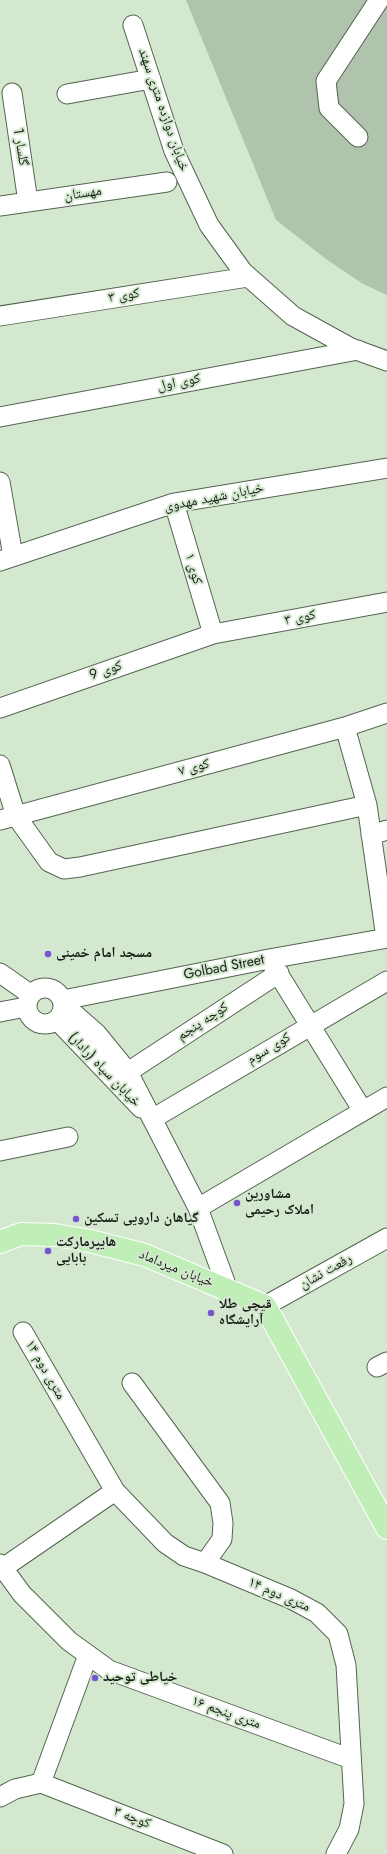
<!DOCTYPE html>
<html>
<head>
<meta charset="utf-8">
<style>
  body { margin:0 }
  canvas { display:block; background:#d4e8d0 }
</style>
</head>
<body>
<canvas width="387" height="1854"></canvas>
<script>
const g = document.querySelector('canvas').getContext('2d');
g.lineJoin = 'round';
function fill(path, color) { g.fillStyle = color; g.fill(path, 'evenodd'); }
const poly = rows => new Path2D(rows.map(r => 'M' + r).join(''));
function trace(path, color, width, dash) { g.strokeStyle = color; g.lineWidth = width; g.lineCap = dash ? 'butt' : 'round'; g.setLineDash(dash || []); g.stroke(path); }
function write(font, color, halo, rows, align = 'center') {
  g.font = font + ' Jost,"Noto Naskh Arabic",sans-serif'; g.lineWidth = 4; g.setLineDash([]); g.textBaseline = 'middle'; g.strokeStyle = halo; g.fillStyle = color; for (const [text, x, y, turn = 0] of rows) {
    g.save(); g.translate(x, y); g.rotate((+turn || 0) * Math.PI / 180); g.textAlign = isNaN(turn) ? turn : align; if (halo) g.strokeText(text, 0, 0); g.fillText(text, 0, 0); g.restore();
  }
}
const green = poly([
  [186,0,387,0,387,295,363,284,326,259,276,220]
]);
const minor = poly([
  [133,25,174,151,209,225,243,272,293,316,351,348,387,361],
  [12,93,28,202],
  [67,94,151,79],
  [358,137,329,108,326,81,379,0],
  [0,206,167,182],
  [0,316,248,277],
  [0,417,358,350],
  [0,482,13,556],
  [174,503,213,634],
  [0,561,174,503,387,468],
  [0,708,213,634,387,602],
  [345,727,367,805,386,938],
  [0,765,16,816,49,862,64,869,80,867,367,805],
  [0,820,345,727,387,713],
  [371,835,387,830],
  [271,962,363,1111],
  [0,973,30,994],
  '27 1006a18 18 0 1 1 36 0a18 18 0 1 1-36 0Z',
  [63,1000,269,959,387,938],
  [64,1005,97,1034,128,1072,198,1208,228,1290],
  [0,1012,26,1007],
  [57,1020,141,1108],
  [128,1072,279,973],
  [152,1119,387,981],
  [0,1151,68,1137],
  [198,1208,387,1097],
  [265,1306,387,1238],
  [23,1332,115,1491,165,1543,184,1556,205,1563,291,1599,317,1613,338,1634,346,1665,354,1804,349,1829,336,1854],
  [377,1367,387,1362],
  [132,1383,220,1503,223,1523,222,1539,205,1563],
  [0,1564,22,1594,69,1641,109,1670,351,1759],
  [3,1568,115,1491],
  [41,1783,88,1655],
  [0,1797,15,1789,41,1783,223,1854]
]);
const major = poly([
  [0,1242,21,1234,55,1235,90,1241,145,1255,265,1306,387,1528]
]);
const markers = [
  [48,954,4,"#7755cf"],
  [237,1203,4,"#7755cf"],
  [76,1219,4,"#7755cf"],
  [48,1251,4,"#7755cf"],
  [211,1313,4,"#7755cf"],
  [95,1678,4,"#7755cf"]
];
const streetNames = [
  ["خیابان دوازده متری سهند",163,110,71],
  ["گلسار 1",20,147,81],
  ["مهستان",83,194,-8],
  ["کوی ۳",124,296,-9],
  ["کوی اول",179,383,-11],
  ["خیابان شهید مهدوی",214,498,-11],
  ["کوی ۱",193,569,74],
  ["کوی ۳",300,618,-11],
  ["کوی 9",106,671,-19],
  ["کوی ۷",194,768,-15],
  ["Golbad Street",224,968,-11],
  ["کوچه پنجم",203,1022,-33],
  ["کوی سوم",269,1049,-31],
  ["خیابان سپاه (رادار)",104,1070,46],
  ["خیابان میرداماد",176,1269,22],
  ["رفعت نشان",326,1272,-29],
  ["۱۴ متری دوم",45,1370,60],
  ["۱۴ متری دوم",279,1595,24],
  ["۱۶ متری پنجم",226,1713,20],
  ["کوچه ۳",132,1818,21]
];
const poiNames = [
  ["مسجد امام خمینی",56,954],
  ["مشاورین",245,1195],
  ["املاک رحیمی",245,1211],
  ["گیاهان دارویی تسکین",84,1219],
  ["هایپرمارکت",56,1243],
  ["بابایی",56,1259],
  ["قیچی طلا",219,1305],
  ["آرایشگاه",219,1321],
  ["خیاطی توحید",103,1678]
];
fill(green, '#b0c3ad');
trace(minor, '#536550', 21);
trace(major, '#fff', 24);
trace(minor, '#fff', 19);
trace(major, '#bfeeb6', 22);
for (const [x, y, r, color] of markers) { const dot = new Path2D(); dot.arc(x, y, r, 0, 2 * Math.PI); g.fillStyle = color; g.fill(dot); trace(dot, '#d4e8d0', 1.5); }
write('14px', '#161d15', '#d4e8d0', streetNames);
write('bold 14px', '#161d15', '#d4e8d0', poiNames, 'left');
</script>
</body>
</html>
